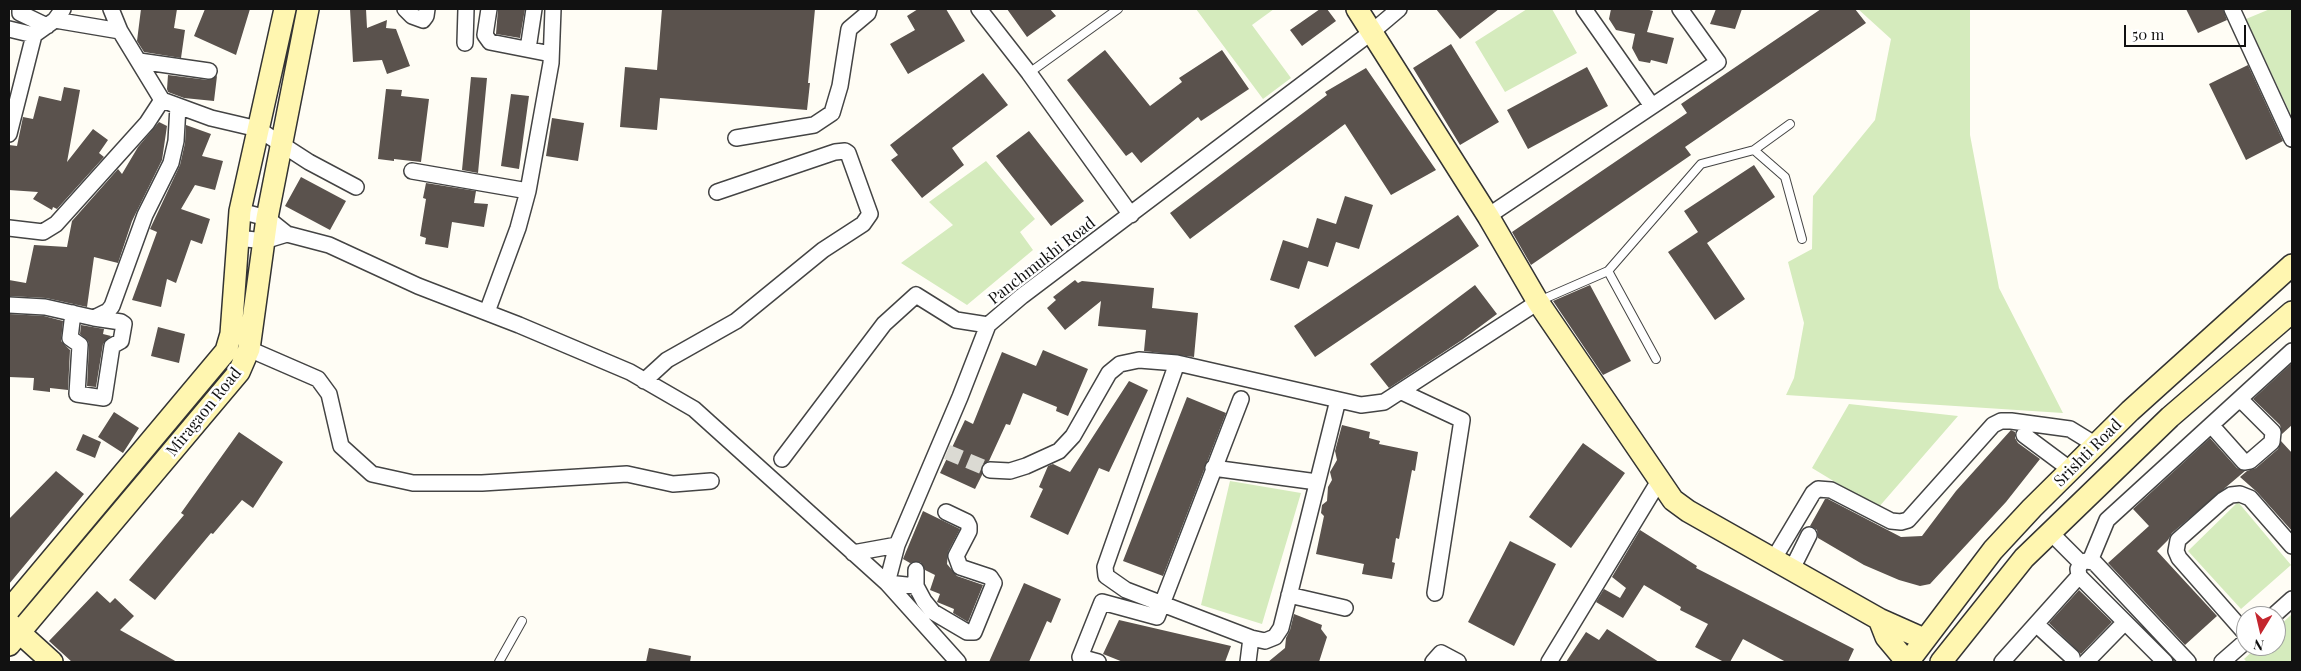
<!DOCTYPE html>
<html>
<head>
<meta charset="utf-8">
<style>
  body { margin:0 }
  #map { position:relative; width:2301px; height:671px; overflow:hidden; background:#fffdf5; font-family:"Playfair Display",serif }
  canvas { display:block }
  .frame { position:absolute; inset:0; border:10px solid #111; pointer-events:none }
  .north { position:absolute; left:2236px; top:606px; width:50px; height:50px; box-sizing:border-box; background:#fff; border:1px solid #a0a0a0; border-radius:50%; rotate:189deg; font-size:14px; font-weight:700; line-height:20px; text-align:center; color:#111 }
  .north::after { content:''; display:block; margin:auto; width:18px; height:22px; background:#c4262e; clip-path:polygon(50% 0,100% 100%,50% 72%,0 100%) }
  .scale { position:absolute; left:2124px; top:25px; width:122px; height:22px; box-sizing:border-box; border:2px solid #111; border-top:0; padding-left:6px; font-size:15px; line-height:18px; white-space:nowrap; color:#111; -webkit-text-stroke:4px #fff; paint-order:stroke }
</style>
</head>
<body>
<div id="map">
<canvas width="2301" height="671"></canvas>
<div class="frame"></div>
<div class="north">N</div>
<div class="scale">50 m</div>
</div>
<script>
const g = document.querySelector('canvas').getContext('2d');
g.lineJoin = 'round';
function fill(path, color) { g.fillStyle = color; g.fill(path, 'evenodd'); }
const poly = rows => new Path2D(rows.map(r => 'M' + r).join(''));
function trace(path, color, width, dash) { g.strokeStyle = color; g.lineWidth = width; g.lineCap = dash ? 'butt' : 'round'; g.setLineDash(dash || []); g.stroke(path); }
function write(font, color, halo, rows, align = 'center') {
  g.font = font + ' "Playfair Display",serif'; g.lineWidth = 5; g.setLineDash([]); g.textBaseline = 'middle'; g.strokeStyle = halo; g.fillStyle = color; for (const [text, x, y, turn = 0] of rows) {
    g.save(); g.translate(x, y); g.rotate((+turn || 0) * Math.PI / 180); g.textAlign = isNaN(turn) ? turn : align; if (halo) g.strokeText(text, 0, 0); g.fillText(text, 0, 0); g.restore();
  }
}
const green = poly([
  [1196,9,1274,9,1252,25,1291,78,1263,99],
  [1527,9,1552,9,1577,53,1505,92,1475,42],
  [1858,9,1970,9,1970,135,1999,288,2063,413,1786,395,1794,378,1804,323,1788,262,1812,249,1813,196,1875,120,1891,39],
  [2270,9,2292,9,2292,117,2246,19],
  [986,161,1035,219,1020,232,1033,250,967,305,901,263,953,225,929,202],
  [1849,404,1958,416,1878,508,1812,468],
  [1230,481,1301,493,1262,624,1201,605],
  [2238,502,2291,565,2241,609,2188,551],
  [2292,614,2292,662,2247,662,2244,659,2258,646,2276,646,2276,629]
]);
const building = poly([
  [141,9,177,9,174,28,185,30,181,58,144,52,137,41],
  [205,9,250,9,236,55,194,36],
  [350,9,366,9,367,28,387,20,386,28,396,29,410,66,387,74,382,60,353,62],
  [498,9,525,9,520,38,496,34],
  [662,9,815,9,808,83,810,83,807,110,660,98,657,130,620,127,625,67,657,70],
  [918,9,946,9,965,41,908,74,890,44,915,30,907,16],
  [1007,9,1050,9,1056,16,1027,37],
  [1320,9,1327,9,1336,21,1302,46,1290,30],
  [1436,9,1499,9,1460,39],
  [1611,9,1646,9,1653,11,1647,32,1674,38,1667,64,1651,60,1650,63,1639,61,1632,48,1635,34,1616,30,1609,19],
  [1716,9,1742,9,1735,29,1710,24],
  [1821,9,1855,9,1866,23,1685,147,1691,155,1531,265,1512,232,1687,113,1681,104],
  [2186,9,2223,9,2227,20,2198,33],
  [1451,44,1499,122,1460,145,1413,68],
  [1105,50,1150,106,1182,82,1179,78,1222,50,1249,89,1201,121,1198,117,1141,163,1132,152,1126,156,1067,80],
  [2248,65,2283,141,2246,160,2209,84],
  [1587,67,1608,106,1528,149,1507,110],
  [1366,68,1436,170,1391,195,1345,124,1190,239,1170,213,1327,95,1325,92],
  [983,73,1008,105,952,148,964,165,922,198,891,160,898,155,890,145],
  [168,75,208,80,217,76,214,101,184,98,168,92,167,89],
  [471,77,487,78,478,173,462,170],
  [64,87,80,90,67,162,93,129,108,140,99,153,104,157,57,209,53,207,52,210,33,199,38,192,9,190,9,145,17,146,23,117,33,119,39,96,61,101],
  [386,89,402,90,401,96,429,99,421,162,394,159,394,161,378,159],
  [511,94,529,96,519,169,501,166],
  [552,118,584,123,578,161,546,156],
  [159,122,167,126,162,160,132,221,118,263,94,257,87,307,46,298,9,296,9,280,26,283,34,245,67,247,72,221,118,169,122,174,138,147],
  [186,125,211,134,202,156,223,161,215,190,195,185,181,209,210,219,202,244,191,240,176,283,167,279,161,307,132,300,157,232,150,229,180,165,185,143],
  [1029,131,1084,201,1051,226,996,156],
  [1754,165,1775,197,1707,243,1745,299,1715,320,1668,252,1698,232,1684,211],
  [301,177,346,201,330,230,285,206],
  [426,183,476,191,474,203,488,204,484,227,452,222,448,248,425,244,426,238,420,236,426,199,423,198],
  [1345,196,1373,205,1359,249,1336,242,1328,267,1308,261,1299,289,1270,280,1283,240,1308,248,1317,218,1336,224],
  [1458,215,1479,246,1315,357,1294,326],
  [1075,280,1078,283,1082,281,1154,288,1152,308,1198,313,1194,357,1144,351,1146,330,1098,326,1101,301,1065,330,1047,308,1056,300,1053,297],
  [1475,285,1497,314,1462,340,1389,388,1370,364],
  [1590,285,1631,361,1603,375,1553,301],
  [9,314,44,316,63,321,61,341,70,350,68,390,50,388,50,392,33,390,34,378,9,377],
  [81,325,104,329,103,334,111,336,103,344,96,387,87,386,89,345,88,341,80,334],
  [158,327,185,334,179,363,151,356],
  [1043,350,1088,369,1068,416,1056,411,1057,407,1023,393,1010,425,1006,424,989,461,982,465,982,475,975,489,940,473,965,420,973,424,1002,352,1036,366],
  [2292,363,2292,425,2282,434,2280,425,2253,399],
  [1129,381,1148,390,1109,472,1099,468,1068,535,1030,517,1043,489,1039,487,1048,466,1053,464,1070,472],
  [1187,397,1226,413,1163,576,1123,561],
  [114,412,139,428,123,453,98,437],
  [1342,425,1370,432,1369,438,1380,441,1379,444,1418,452,1415,471,1412,470,1399,539,1396,538,1392,562,1395,563,1392,579,1362,574,1364,564,1316,554,1324,516,1321,513,1322,505,1327,501,1328,487,1332,480,1330,472,1337,460,1335,451],
  [2011,430,2015,432,2015,438,2018,443,2040,459,2006,502,1930,584,1920,586,1899,580,1864,565,1818,538,1817,530,1810,526,1825,499,1828,499,1901,537,1922,536,1956,491],
  [239,432,283,462,253,508,242,500,213,534,211,533,155,600,129,580,184,515,181,513],
  [83,434,101,442,95,458,76,450],
  [2210,438,2237,468,2245,471,2172,533,2168,540,2157,551,2217,616,2185,645,2108,563,2149,526,2133,509],
  [2281,441,2292,453,2292,531,2257,492,2240,477,2247,471,2256,468,2278,449],
  [1583,443,1625,473,1571,548,1529,517],
  [56,471,84,494,9,584,9,519],
  [923,511,960,529,948,552,947,564,957,576,983,585,968,622,953,613,954,609,937,602,940,594,930,590,935,575,925,570,920,562,910,563,903,559],
  [1640,530,1697,566,1696,568,1854,649,1848,662,1786,662,1743,639,1730,662,1724,662,1695,647,1708,624,1680,610,1681,607,1644,585,1623,618,1596,602,1604,589,1620,598,1626,588,1612,577],
  [1510,541,1556,564,1514,646,1468,622],
  [1024,583,1061,599,1051,623,1047,621,1029,662,989,662],
  [2079,590,2112,622,2081,654,2049,623],
  [97,591,110,603,115,598,134,616,120,630,177,662,72,662,49,641],
  [1294,614,1322,625,1321,629,1327,637,1319,662,1268,662,1285,648,1286,638,1290,630],
  [1119,620,1231,646,1225,662,1123,662,1103,654],
  [1607,629,1659,662,1566,662,1586,632,1599,640],
  [649,648,691,656,690,662,646,662]
]);
const streetTunnel = poly([
  [947,452,990,470]
]);
const lane = poly([
  [1029,73,1118,9],
  [1754,150,1785,177,1802,239],
  [1608,271,1656,359],
  [1539,301,1608,271,1701,164,1754,150,1790,124],
  [499,662,522,621]
]);
const street = poly([
  [20,9,20,13,47,26],
  [111,9,120,31],
  [405,9,412,16,423,20,426,16,427,9],
  [489,9,485,35,490,42,551,54],
  [979,9,1029,73,1131,215],
  [1584,9,1652,106],
  [2232,9,2292,139],
  [55,20,120,31,162,100,211,118,258,129,309,162,356,187],
  [9,29,34,35],
  [465,43,466,9],
  [528,49,534,9],
  [139,61,209,71],
  [9,134,34,35,55,20,63,9],
  [736,138,814,125,832,113,840,86,849,29,868,13,869,9],
  [412,171,528,191,551,63,553,9],
  [1488,216,1718,62,1680,9],
  [9,228,43,232,56,224,147,123,162,100],
  [287,234,329,245,418,286,519,325,630,372,694,409,887,583,916,586],
  [238,238,264,241,287,234,267,218,240,211],
  [9,305,45,307,94,318,108,311,112,306,145,215,171,163,176,141,178,106],
  [487,312,518,228,528,191],
  [73,313,70,338,80,345,77,394,104,398,112,346,121,341,124,324,121,322,94,318],
  [249,349,318,379,329,394,341,446,372,474,413,483,482,483,627,474,673,484,711,481],
  [1177,363,1112,547,1105,567,1106,576,1126,590,1251,638,1265,641,1275,637,1281,628,1338,400],
  [644,381,667,360,736,321,823,250,863,224,870,214,848,153,845,151,835,152,717,192],
  [1402,392,1462,420,1435,593],
  [2211,425,2244,462,2250,461,2272,442,2273,432,2240,399],
  [2024,435,2071,470],
  [782,459,884,324,916,295,956,320,988,325],
  [1213,468,1317,482],
  [990,470,1010,471,1026,466,1059,451,1073,436,1109,373,1120,364,1139,360,1177,363,1361,405,1384,402,1538,302],
  [2050,532,2081,563],
  [853,553,897,545],
  [1773,560,1813,493,1818,489,1831,490,1891,521,1901,522,1908,520,1993,425,2001,421,2011,421,2070,429,2096,445],
  [2090,561,2107,520,2292,351],
  [1792,569,1809,535],
  [916,570,916,586,924,601,933,612,967,632,974,632,994,583,990,577,960,567,956,556,969,531,969,526,967,522,946,512],
  [1289,595,1345,608],
  [2273,616,2292,599],
  [2036,624,2072,657,2073,662],
  [2246,634,2179,558,2176,551,2178,540,2223,500,2231,495,2240,494,2250,498,2292,546],
  [958,662,887,583,897,545,960,397,988,325,1022,296,1373,31,1399,9],
  [1098,662,1080,657,1102,602,1157,617,1241,399],
  [1248,662,1251,638],
  [1433,662,1441,653,1458,662],
  [1549,662,1659,481],
  [2002,662,2079,576],
  [2086,662,2125,622],
  [2165,662,2079,576,2078,569,2081,563,2086,561,2094,562,2188,662],
  [2222,662,2246,641]
]);
const secondary = poly([
  [1357,9,1488,216,1538,302,1673,500,1688,511,1879,619],
  [9,610,226,351,231,334,240,211,285,9],
  [9,623,52,662],
  [9,645,239,372,249,349,267,218,308,9],
  [1907,662,1886,637,1879,619,1924,639],
  [1908,662,1993,550,2032,508,2130,411,2292,265],
  [1941,662,2024,558,2170,417,2292,312]
]);
const streetNames = [
  ["Panchmukhi Road",1042,261,-38],
  ["Miragaon Road",204,412,-51],
  ["Srishti Road",2088,453,-45]
];
fill(green, '#d5ebbd');
fill(building, '#5a524d');
trace(streetTunnel, '#dbdad3', 15, [15, 8]);
trace(lane, '#444', 10);
trace(street, '#444', 18);
trace(secondary, '#333', 24);
trace(lane, '#fff', 8);
trace(street, '#fff', 15);
trace(secondary, '#fff6b0', 21);
write('16px', '#111', '#fff', streetNames);
</script>
</body>
</html>
